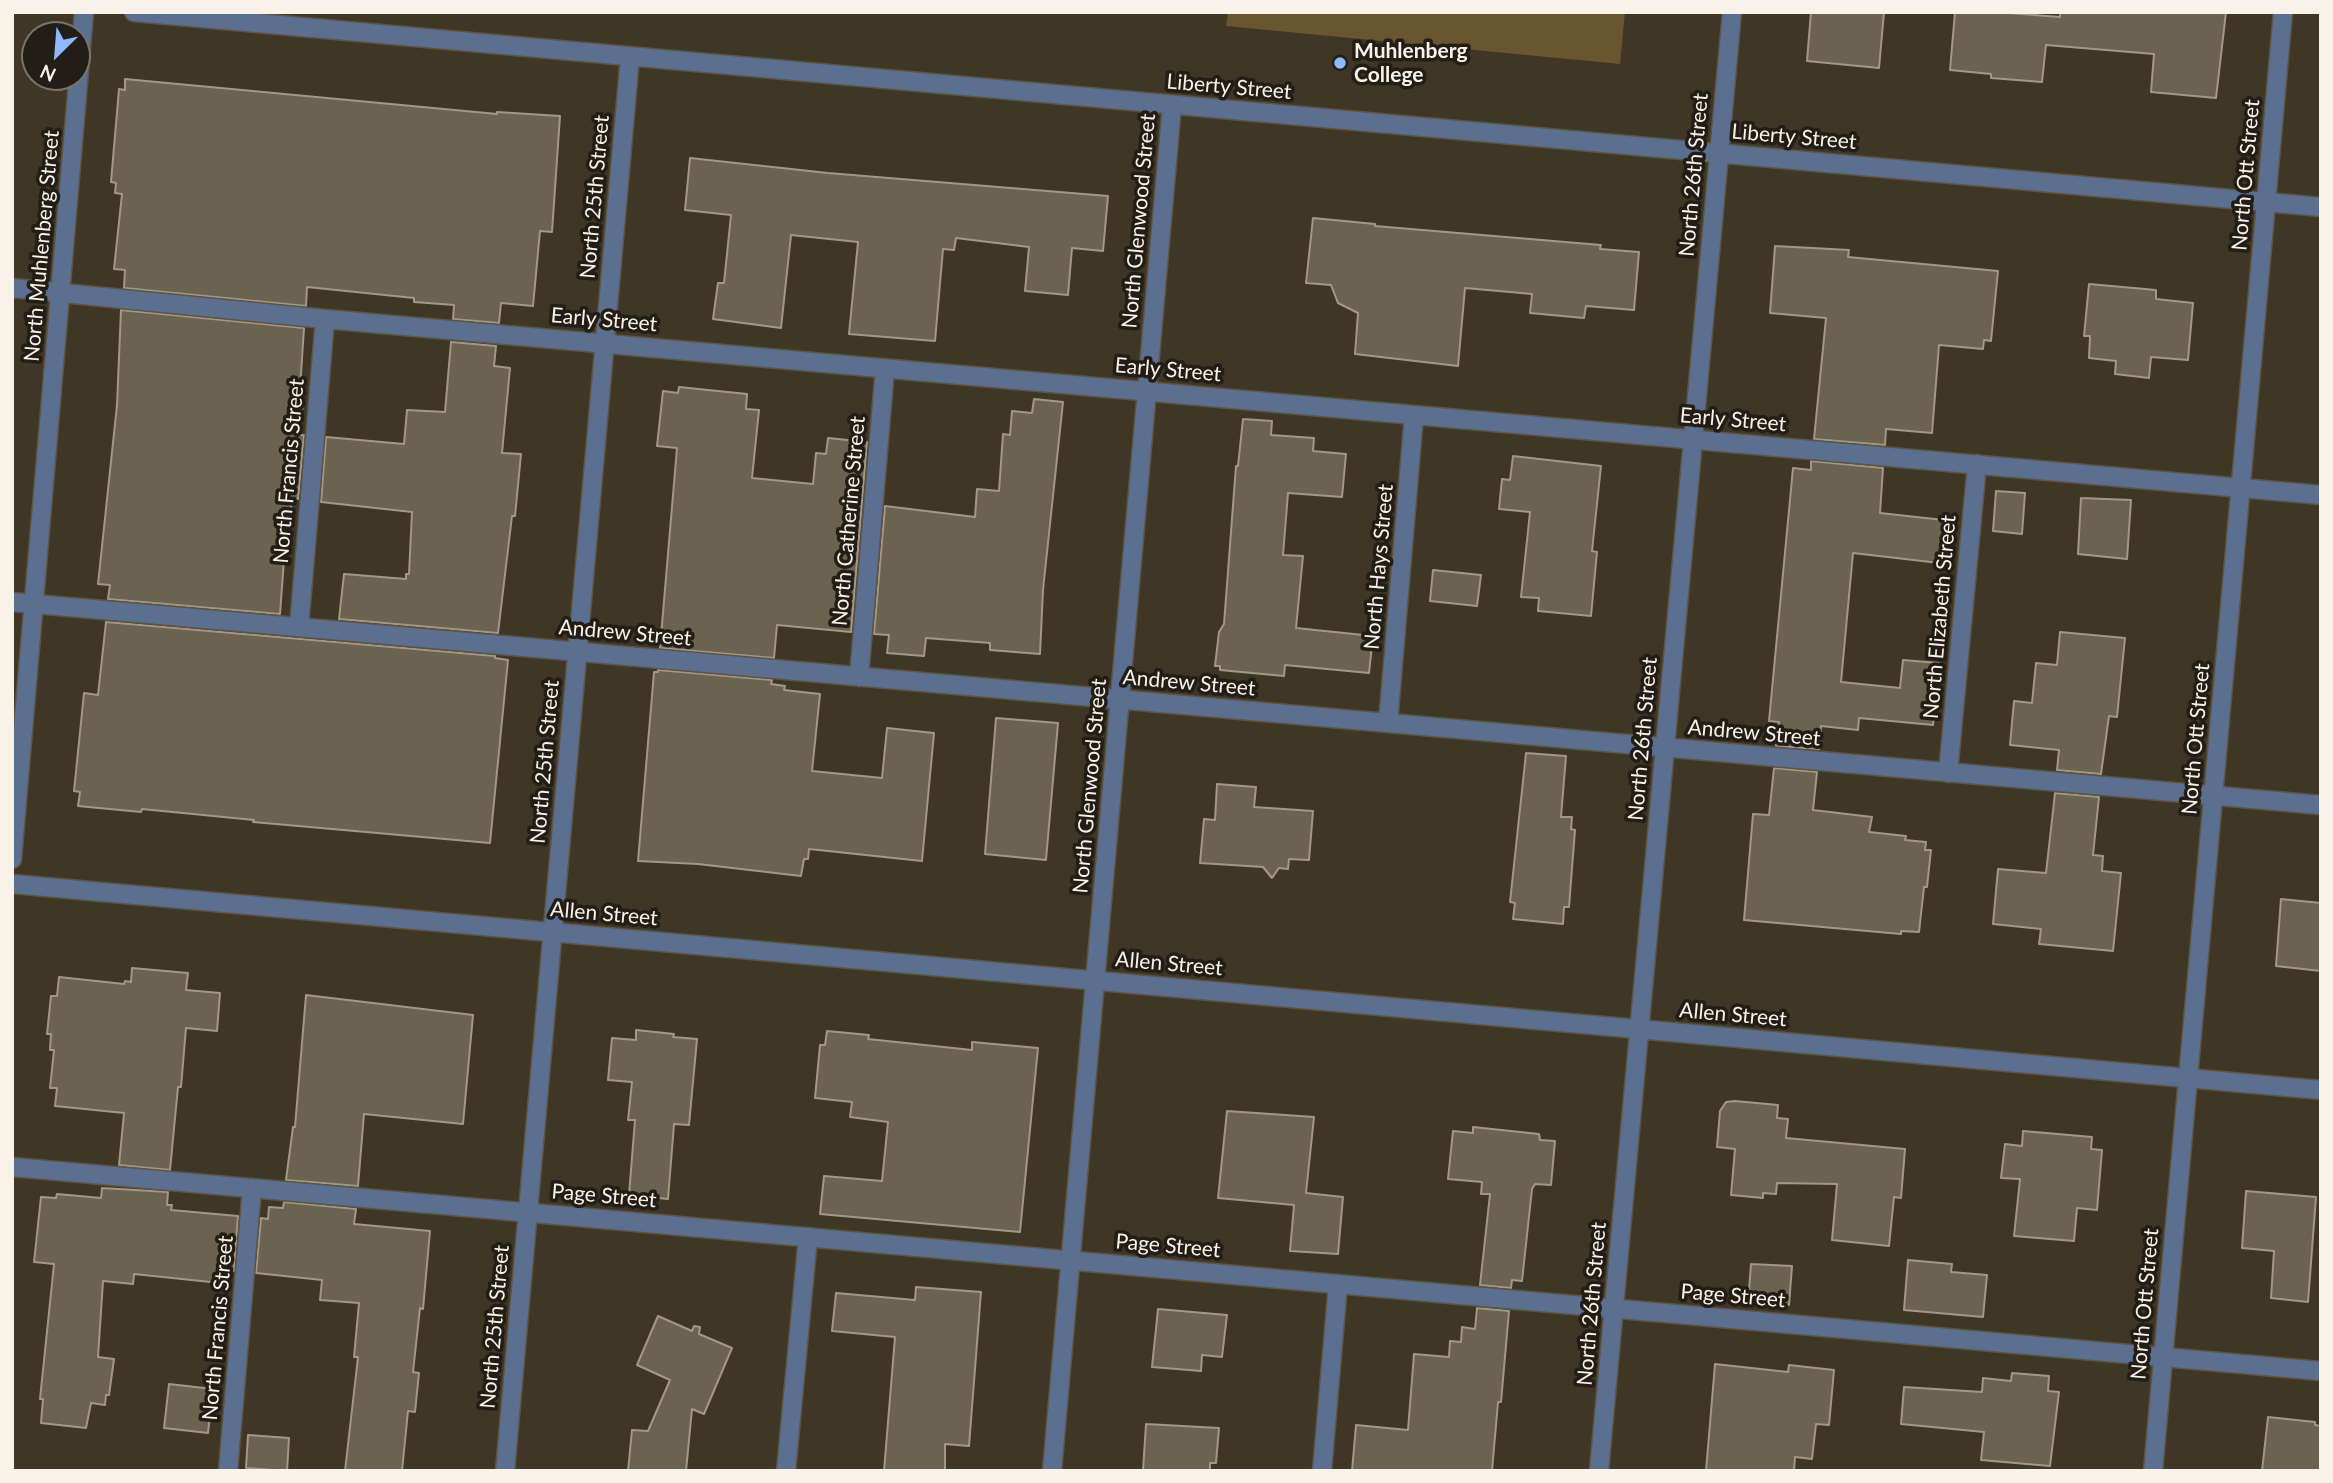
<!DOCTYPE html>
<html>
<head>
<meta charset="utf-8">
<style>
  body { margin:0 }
  #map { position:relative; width:2333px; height:1483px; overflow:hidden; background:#3f3625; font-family:Lato,sans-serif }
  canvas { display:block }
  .frame { position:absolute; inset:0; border:14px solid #f8f2e8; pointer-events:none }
  .north { position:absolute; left:21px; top:21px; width:70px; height:70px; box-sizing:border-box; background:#221e17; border:2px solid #78736b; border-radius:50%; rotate:205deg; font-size:19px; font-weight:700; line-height:28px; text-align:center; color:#f8f2e8 }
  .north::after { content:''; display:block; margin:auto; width:24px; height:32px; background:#90b8fd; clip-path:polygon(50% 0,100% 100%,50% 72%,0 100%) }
</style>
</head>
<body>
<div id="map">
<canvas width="2333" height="1483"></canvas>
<div class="frame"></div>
<div class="north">N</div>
</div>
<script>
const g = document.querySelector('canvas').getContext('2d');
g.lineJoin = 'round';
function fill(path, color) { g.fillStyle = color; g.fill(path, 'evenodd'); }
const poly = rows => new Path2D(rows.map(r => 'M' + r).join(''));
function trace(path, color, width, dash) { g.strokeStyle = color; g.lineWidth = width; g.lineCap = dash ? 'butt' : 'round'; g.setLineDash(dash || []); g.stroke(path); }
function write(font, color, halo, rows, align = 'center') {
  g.font = font + ' Lato,sans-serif'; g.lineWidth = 7; g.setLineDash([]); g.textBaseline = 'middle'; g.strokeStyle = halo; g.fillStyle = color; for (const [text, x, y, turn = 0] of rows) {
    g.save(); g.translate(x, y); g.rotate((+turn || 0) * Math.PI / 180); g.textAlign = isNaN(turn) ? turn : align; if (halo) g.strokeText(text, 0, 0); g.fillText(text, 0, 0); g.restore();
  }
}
const green = poly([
  [1228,12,1625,12,1620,64,1226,26]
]);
const building = poly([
  [1811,12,1884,12,1879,68,1807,61,1811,12],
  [1955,12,1996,12,2060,17,2060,12,2226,12,2216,98,2151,92,2154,54,2046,45,2042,82,1991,78,1991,74,1950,70,1955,12],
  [125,79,497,114,497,112,560,116,552,232,540,231,533,306,501,303,499,323,453,319,454,305,414,302,414,298,307,287,306,306,124,288,125,270,114,269,122,194,115,193,116,183,111,182,119,89,125,90,125,79],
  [690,158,828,173,1108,196,1103,251,1072,248,1068,295,1025,291,1029,247,956,238,954,250,943,249,935,341,849,334,858,242,791,235,781,328,713,319,718,283,724,283,731,215,685,210,690,158],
  [1313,218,1375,224,1375,226,1601,245,1600,249,1639,252,1634,310,1586,306,1584,318,1530,313,1532,294,1465,288,1458,366,1355,354,1358,313,1338,303,1331,285,1306,283,1313,218],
  [1775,246,1849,250,1848,257,1998,271,1991,341,1984,340,1983,349,1939,345,1932,433,1886,429,1885,445,1814,439,1826,318,1770,313,1775,246],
  [2089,284,2156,290,2156,299,2193,303,2188,360,2151,357,2149,378,2115,374,2116,361,2089,358,2090,336,2084,336,2089,284],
  [121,310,304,328,299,404,303,404,299,435,304,435,298,499,292,498,290,519,287,519,280,614,108,599,110,585,98,584,117,405,121,310],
  [451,342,496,346,494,366,510,368,502,453,521,454,515,516,512,516,498,633,339,619,344,574,406,579,406,574,409,574,412,512,321,502,326,437,404,444,407,410,445,412,451,342],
  [679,387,747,394,746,409,759,410,752,478,813,484,816,453,826,454,828,438,867,442,851,632,777,625,774,658,660,648,677,448,657,446,663,391,678,393,679,387],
  [1034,399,1063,402,1043,590,1040,654,990,650,990,643,926,638,924,656,887,653,889,635,874,634,885,506,975,517,977,489,999,491,1003,434,1010,435,1012,411,1032,413,1034,399],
  [1243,419,1272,421,1271,435,1314,438,1313,451,1346,454,1342,497,1288,493,1283,555,1303,556,1296,628,1373,636,1369,673,1285,665,1284,676,1220,670,1220,666,1215,666,1219,632,1224,624,1236,466,1238,466,1243,419],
  [1513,456,1601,466,1592,551,1597,552,1591,616,1538,611,1539,598,1521,597,1530,512,1499,509,1502,479,1510,480,1513,456],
  [1811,461,1883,468,1880,513,1953,521,1948,564,1853,553,1841,682,1900,688,1903,660,1939,663,1933,725,1859,718,1858,730,1821,726,1819,749,1776,746,1779,722,1769,721,1793,468,1811,470,1811,461],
  [1996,491,2025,493,2022,534,1993,531,1996,491],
  [2081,498,2131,500,2127,559,2078,554,2081,498],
  [1433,570,1481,575,1477,606,1430,601,1433,570],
  [106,622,495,656,495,658,508,660,490,843,253,822,254,820,142,809,141,812,78,806,80,792,74,791,84,693,98,695,106,622],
  [2060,632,2125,638,2117,717,2109,716,2101,774,2057,770,2059,750,2010,745,2014,701,2032,703,2036,663,2057,665,2060,632],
  [658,670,772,680,771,684,785,686,784,690,820,694,812,771,882,778,887,728,934,733,922,861,809,849,808,859,804,859,801,876,698,864,638,861,654,672,658,672,658,670],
  [996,718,1058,723,1046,860,985,854,996,718],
  [1526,753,1566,756,1561,817,1572,817,1571,829,1575,830,1569,907,1564,907,1563,924,1513,919,1515,903,1510,902,1526,753],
  [1774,768,1817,772,1813,810,1872,817,1869,832,1906,836,1905,840,1926,842,1925,850,1931,850,1927,887,1924,887,1919,932,1901,931,1901,934,1744,920,1753,814,1769,815,1774,768],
  [1217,784,1256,787,1254,807,1313,811,1309,860,1289,859,1288,869,1279,868,1272,878,1263,867,1200,863,1204,819,1215,820,1217,784],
  [2055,793,2099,797,2093,855,2103,856,2102,871,2121,873,2113,951,2039,944,2041,929,1993,924,1998,869,2046,873,2055,793],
  [2281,899,2321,903,2321,971,2276,966,2281,899],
  [132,968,188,973,186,990,220,993,217,1031,186,1028,181,1087,178,1087,170,1170,119,1165,124,1113,55,1106,57,1088,50,1088,54,1050,50,1050,51,1034,47,1034,51,996,57,996,59,977,124,984,125,981,131,982,132,968],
  [306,995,473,1015,463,1124,364,1114,358,1186,286,1180,293,1127,295,1127,306,995],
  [636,1030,674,1034,673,1037,697,1039,689,1125,674,1124,668,1199,629,1195,635,1120,628,1120,632,1082,608,1080,612,1038,636,1040,636,1030],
  [827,1031,869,1035,868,1039,972,1050,972,1042,1038,1048,1020,1232,820,1214,824,1176,882,1181,888,1122,850,1117,852,1102,815,1098,820,1045,825,1045,827,1031],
  [1735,1101,1778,1105,1777,1118,1788,1119,1786,1138,1905,1149,1901,1198,1894,1197,1889,1246,1832,1240,1837,1184,1777,1183,1776,1194,1763,1193,1763,1198,1731,1195,1735,1149,1717,1147,1720,1111,1726,1102,1735,1101],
  [1227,1111,1314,1117,1306,1193,1343,1197,1338,1254,1290,1251,1294,1205,1218,1198,1227,1111],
  [1473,1127,1539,1134,1540,1140,1555,1141,1551,1185,1535,1184,1532,1189,1522,1281,1512,1280,1511,1288,1480,1285,1490,1194,1481,1194,1482,1182,1448,1179,1453,1131,1473,1133,1473,1127],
  [2023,1131,2092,1137,2091,1149,2102,1150,2097,1210,2077,1208,2074,1241,2014,1236,2020,1179,2001,1178,2005,1144,2022,1146,2023,1131],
  [102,1188,168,1192,167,1205,172,1205,171,1210,238,1216,234,1271,221,1270,220,1283,134,1274,133,1284,103,1281,98,1357,114,1359,109,1395,106,1395,105,1405,91,1403,86,1428,41,1423,43,1399,40,1399,54,1264,34,1262,41,1197,56,1198,57,1194,101,1198,102,1188],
  [2246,1191,2316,1197,2308,1302,2271,1298,2274,1251,2242,1248,2246,1191],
  [284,1202,356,1209,354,1224,430,1231,423,1309,420,1308,413,1372,419,1373,415,1412,408,1411,402,1471,345,1471,358,1357,354,1357,359,1303,320,1300,322,1280,256,1273,261,1218,268,1219,269,1207,283,1208,284,1202],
  [1908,1260,1952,1264,1951,1272,1987,1275,1983,1317,1904,1310,1908,1260],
  [1751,1264,1792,1266,1789,1305,1748,1303,1751,1264],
  [916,1287,981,1292,969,1446,945,1444,945,1471,884,1471,895,1337,832,1331,836,1293,915,1300,916,1287],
  [1477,1308,1509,1311,1501,1402,1498,1402,1492,1471,1352,1471,1356,1425,1408,1430,1414,1354,1449,1357,1450,1341,1461,1342,1462,1327,1475,1329,1477,1308],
  [1158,1309,1227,1315,1222,1357,1202,1355,1201,1371,1152,1367,1158,1309],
  [658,1316,692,1331,694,1326,700,1327,699,1334,732,1348,704,1414,692,1409,686,1471,628,1471,632,1430,648,1431,670,1380,637,1365,658,1316],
  [1715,1364,1788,1372,1789,1365,1834,1370,1829,1425,1816,1424,1812,1459,1795,1457,1794,1471,1706,1471,1715,1364],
  [2012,1373,2049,1376,2048,1391,2059,1392,2050,1466,1981,1460,1984,1432,1901,1424,1904,1387,1982,1392,1983,1378,2011,1381,2012,1373],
  [169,1384,213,1389,208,1433,164,1428,169,1384],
  [2268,1417,2315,1422,2315,1425,2321,1426,2321,1471,2262,1471,2268,1417],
  [1146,1424,1219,1428,1216,1463,1210,1463,1210,1471,1143,1471,1146,1424],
  [248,1435,289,1438,287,1471,246,1468,248,1435]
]);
const service = poly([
  [12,288,325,319,2321,495],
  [12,602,2321,805],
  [299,627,325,319],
  [859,677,885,368],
  [1388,723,1414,415],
  [1948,773,1977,464],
  [12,1167,2321,1371],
  [228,1471,252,1188],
  [786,1471,808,1237],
  [1322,1471,1338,1284]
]);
const minor = poly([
  [134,12,2321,207],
  [12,859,84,12],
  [12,884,2321,1090],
  [505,1471,630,57],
  [1052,1471,1172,105],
  [1599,1471,1732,12]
]);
const tertiary = poly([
  [2153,1471,2283,12]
]);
const markers = [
  [1340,63,7,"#90b8fd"]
];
const poiNames = [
  ["Muhlenberg",1354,51],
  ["College",1354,75]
];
const streetNames = [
  ["Liberty Street",1229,87,5],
  ["Liberty Street",1794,137,5],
  ["North 26th Street",1694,175,-85],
  ["North Ott Street",2246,175,-85],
  ["North 25th Street",595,197,-85],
  ["North Glenwood Street",1139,221,-85],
  ["North Muhlenberg Street",42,246,-85],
  ["Early Street",604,320,5],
  ["Early Street",1168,370,5],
  ["Early Street",1733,420,5],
  ["North Francis Street",289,471,-85],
  ["North Catherine Street",849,521,-85],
  ["North Hays Street",1379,567,-85],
  ["North Elizabeth Street",1940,617,-85],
  ["Andrew Street",625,633,5],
  ["Andrew Street",1189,683,5],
  ["Andrew Street",1754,733,5],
  ["North 26th Street",1643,739,-85],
  ["North Ott Street",2196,739,-85],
  ["North 25th Street",545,762,-85],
  ["North Glenwood Street",1090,786,-85],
  ["Allen Street",604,914,5],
  ["Allen Street",1169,964,5],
  ["Allen Street",1733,1015,5],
  ["Page Street",604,1196,5],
  ["Page Street",1168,1246,5],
  ["Page Street",1733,1296,5],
  ["North 26th Street",1592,1304,-85],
  ["North Ott Street",2145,1304,-85],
  ["North 25th Street",495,1327,-85],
  ["North Francis Street",218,1328,-85]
];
fill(green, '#695631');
fill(building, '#6c6250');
trace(building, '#a39885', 2);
trace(service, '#5d5444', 21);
trace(minor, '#5d5444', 21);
trace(tertiary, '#5d5444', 21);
trace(service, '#5b6f90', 18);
trace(minor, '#5b6f90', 18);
trace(tertiary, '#5b6f90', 18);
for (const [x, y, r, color] of markers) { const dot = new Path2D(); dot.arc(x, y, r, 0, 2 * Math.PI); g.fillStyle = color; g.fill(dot); trace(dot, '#221e17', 2.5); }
write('bold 21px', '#f8f2e8', '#221e17', poiNames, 'left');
write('21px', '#f8f2e8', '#221e17', streetNames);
</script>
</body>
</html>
